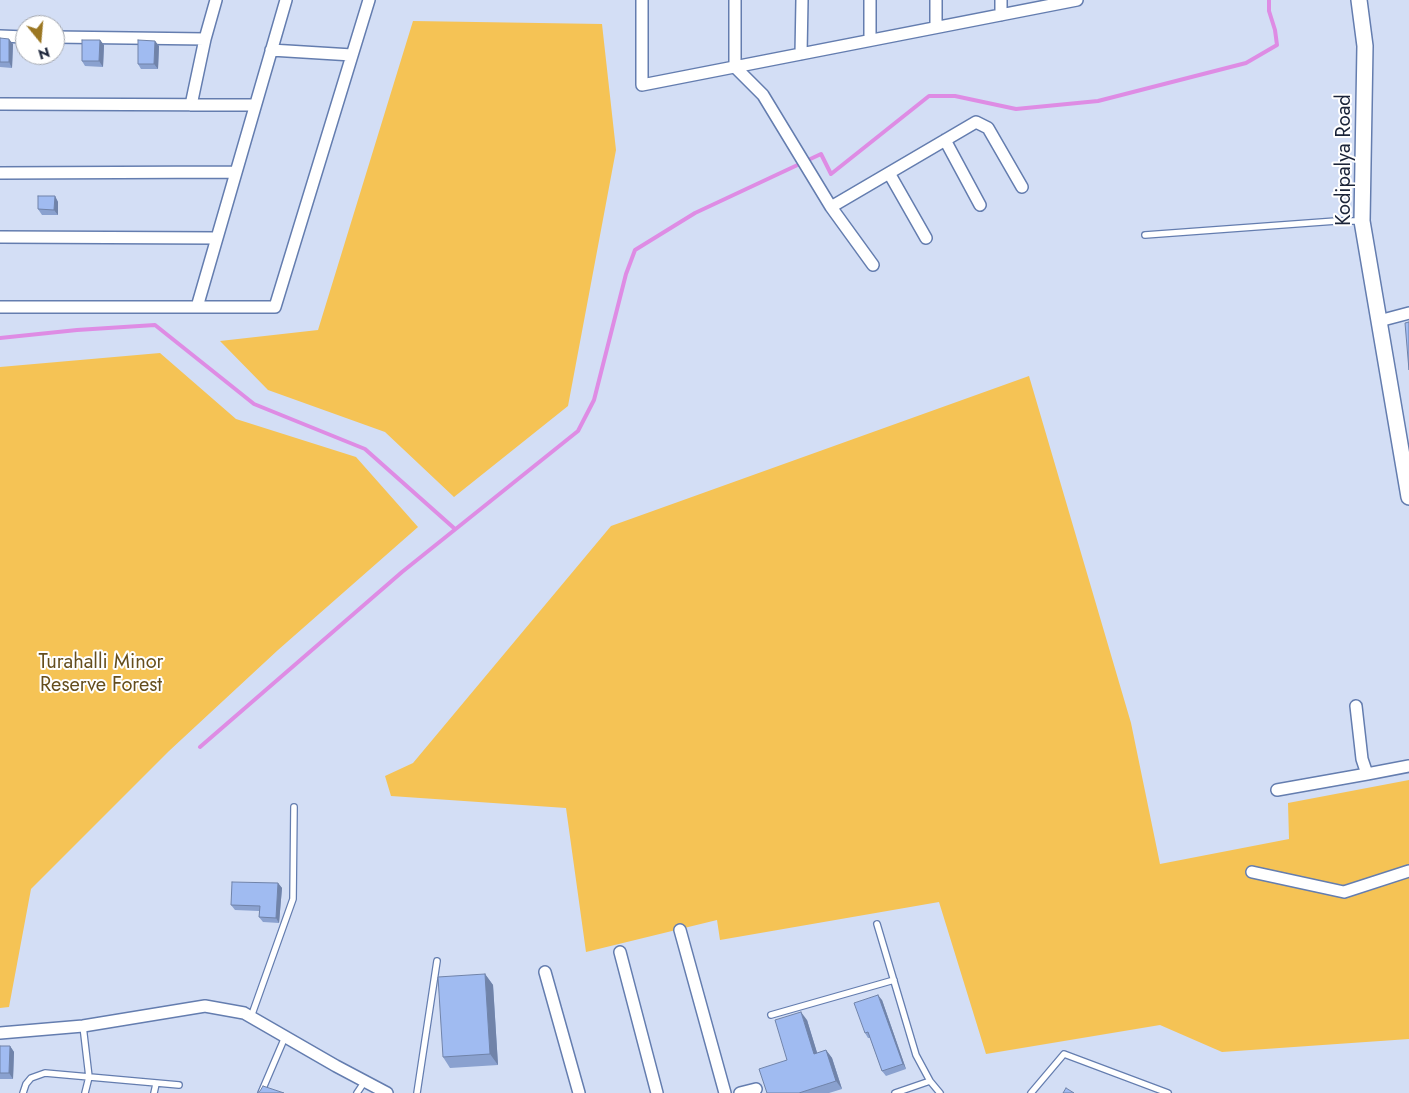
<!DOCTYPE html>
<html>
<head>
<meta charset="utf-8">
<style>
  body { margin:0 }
  #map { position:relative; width:1409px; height:1093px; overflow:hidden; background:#d3def5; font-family:Jost,sans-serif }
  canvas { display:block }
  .north { position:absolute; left:15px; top:15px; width:50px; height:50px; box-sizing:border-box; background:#fff; border:1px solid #a3a7af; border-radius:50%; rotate:163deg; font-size:14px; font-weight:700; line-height:20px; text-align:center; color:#1a2338 }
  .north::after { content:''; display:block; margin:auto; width:18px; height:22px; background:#9b7722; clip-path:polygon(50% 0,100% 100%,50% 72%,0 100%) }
</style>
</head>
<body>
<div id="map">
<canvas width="1409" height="1093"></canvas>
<div class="north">N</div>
</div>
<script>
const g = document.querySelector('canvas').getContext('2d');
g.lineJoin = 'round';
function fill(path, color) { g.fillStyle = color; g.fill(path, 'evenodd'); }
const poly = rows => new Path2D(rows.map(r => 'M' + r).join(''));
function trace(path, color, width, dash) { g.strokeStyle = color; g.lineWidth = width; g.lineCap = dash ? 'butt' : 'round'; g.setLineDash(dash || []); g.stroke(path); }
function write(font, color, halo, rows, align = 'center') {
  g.font = font + ' Jost,sans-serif'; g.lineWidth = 4; g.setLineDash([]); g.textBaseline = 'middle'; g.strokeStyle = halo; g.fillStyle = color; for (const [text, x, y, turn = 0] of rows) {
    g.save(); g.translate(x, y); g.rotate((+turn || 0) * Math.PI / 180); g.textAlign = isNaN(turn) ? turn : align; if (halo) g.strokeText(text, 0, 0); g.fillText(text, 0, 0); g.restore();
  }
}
const green = poly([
  [413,21,602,24,616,150,568,406,454,497,385,432,268,390,220,341,318,330],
  [160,353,236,419,356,457,418,527,278,650,169,751,31,889,9,1007,0,1008,0,367],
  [1029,376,1131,723,1160,864,1289,839,1288,803,1409,780,1409,1039,1222,1052,1160,1025,986,1054,939,902,720,940,717,920,586,952,566,808,391,796,385,776,413,763,611,526]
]);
const stream = poly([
  [0,338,77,330,155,325,254,404,365,449,455,529],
  [200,747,402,572,578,431,594,400,626,274,635,250,695,213,821,154,831,174,929,96,955,96,1016,109,1098,101,1246,63,1277,45,1275,30,1269,11,1269,0]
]);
const lane = poly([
  [1145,235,1336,221,1360,221],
  [877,924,916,1055,930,1081,940,1093],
  [771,1015,894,980],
  [251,1017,293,899,294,807],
  [83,1026,89,1077,85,1093],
  [23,1093,26,1084,31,1078,45,1073,179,1085],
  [154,1093,156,1084],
  [261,1093,285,1037],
  [357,1093,365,1081],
  [417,1093,437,961],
  [895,1093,930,1081],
  [1031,1093,1064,1054,1168,1093]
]);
const street = poly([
  [642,0,642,85,1077,0],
  [735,0,735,67,763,95,831,207,976,122,988,128,1022,187],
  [870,0,870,40],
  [936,0,936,27],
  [1001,15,1001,0],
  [0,36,25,37],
  [55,37,205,39],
  [271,50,352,55],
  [801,54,802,0],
  [0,104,255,105],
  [191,105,205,39,216,0],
  [945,140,980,205],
  [0,173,236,172],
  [889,173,926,238],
  [831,207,873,265],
  [0,237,217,238],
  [0,307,275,307,369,0],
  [197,307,286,0],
  [1379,321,1409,313],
  [1356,706,1362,759,1367,774,1409,766],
  [1277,790,1367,774],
  [1252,872,1344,892,1409,871],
  [680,930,725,1093],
  [620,952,657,1093],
  [545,972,579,1093],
  [0,1033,83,1026,205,1006,244,1013,336,1066,387,1093],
  [740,1093,756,1089]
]);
const secondary = poly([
  [1359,0,1365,46,1362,221,1409,497]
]);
const wall = poly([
  [0,38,13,44,12,68,0,67],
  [100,40,104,45,103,67,85,66,82,61],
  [155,41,159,46,158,69,141,69,138,64],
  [55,196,58,202,58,215,42,215,38,209],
  [278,883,282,888,279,923,263,922,259,917,259,911,235,910,231,905],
  [485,974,493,985,498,1065,450,1068,443,1057],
  [882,1000,906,1069,886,1076,882,1071,870,1038,868,1038,865,1033],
  [807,1020,817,1053,826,1050,832,1058,842,1089,829,1093,767,1093,787,1060],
  [0,1046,10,1046,14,1052,13,1079,0,1079]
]);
const shadedWall = poly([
  [9,39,13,44,12,68,9,62],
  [100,40,104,45,103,67,99,61],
  [155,41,159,46,158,69,154,64],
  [55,196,58,202,58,215,54,210],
  [278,883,282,888,279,923,276,918],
  [485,974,493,985,498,1065,490,1054],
  [878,995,882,1000,906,1069,903,1064],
  [801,1012,807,1020,820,1062,814,1054],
  [10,1046,14,1052,13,1079,9,1073],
  [826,1050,832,1058,842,1089,836,1081]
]);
const building = poly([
  [0,38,9,39,9,62,0,62,0,38],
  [82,40,100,40,99,61,82,61,82,40],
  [138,40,155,41,154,64,138,64,138,40],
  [38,196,55,196,54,210,38,209,38,196],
  [1409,322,1409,370,1405,323,1409,322],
  [232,882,278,883,276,918,259,917,260,906,231,905,232,882],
  [485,974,490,1054,443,1057,438,977,485,974],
  [878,995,903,1064,882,1071,868,1032,865,1033,854,1003,878,995],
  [801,1012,814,1054,826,1050,836,1081,799,1093,767,1093,759,1069,787,1060,775,1020,801,1012],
  [0,1046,10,1046,9,1073,0,1073,0,1046],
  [263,1086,284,1093,257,1093,260,1091,263,1086],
  [1066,1088,1074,1093,1063,1093,1066,1088]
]);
const streetNames = [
  ["Kodipalya Road",1345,160,-90]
];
const parkNames = [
  ["Turahalli Minor",101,663],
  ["Reserve Forest",101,686]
];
fill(green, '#f5c355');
trace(stream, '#de8ce4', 4);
trace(lane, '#647daf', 8);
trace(street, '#647daf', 14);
trace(secondary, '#647daf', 18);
trace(lane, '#fff', 5.5);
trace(street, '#fff', 11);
trace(secondary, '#fff', 15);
fill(wall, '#8aa1cf');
fill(shadedWall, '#7083a9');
fill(building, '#a0bbf1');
trace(building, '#7083a9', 1);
write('20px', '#1a2338', '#fff', streetNames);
write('20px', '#654e1d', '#fff', parkNames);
</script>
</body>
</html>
